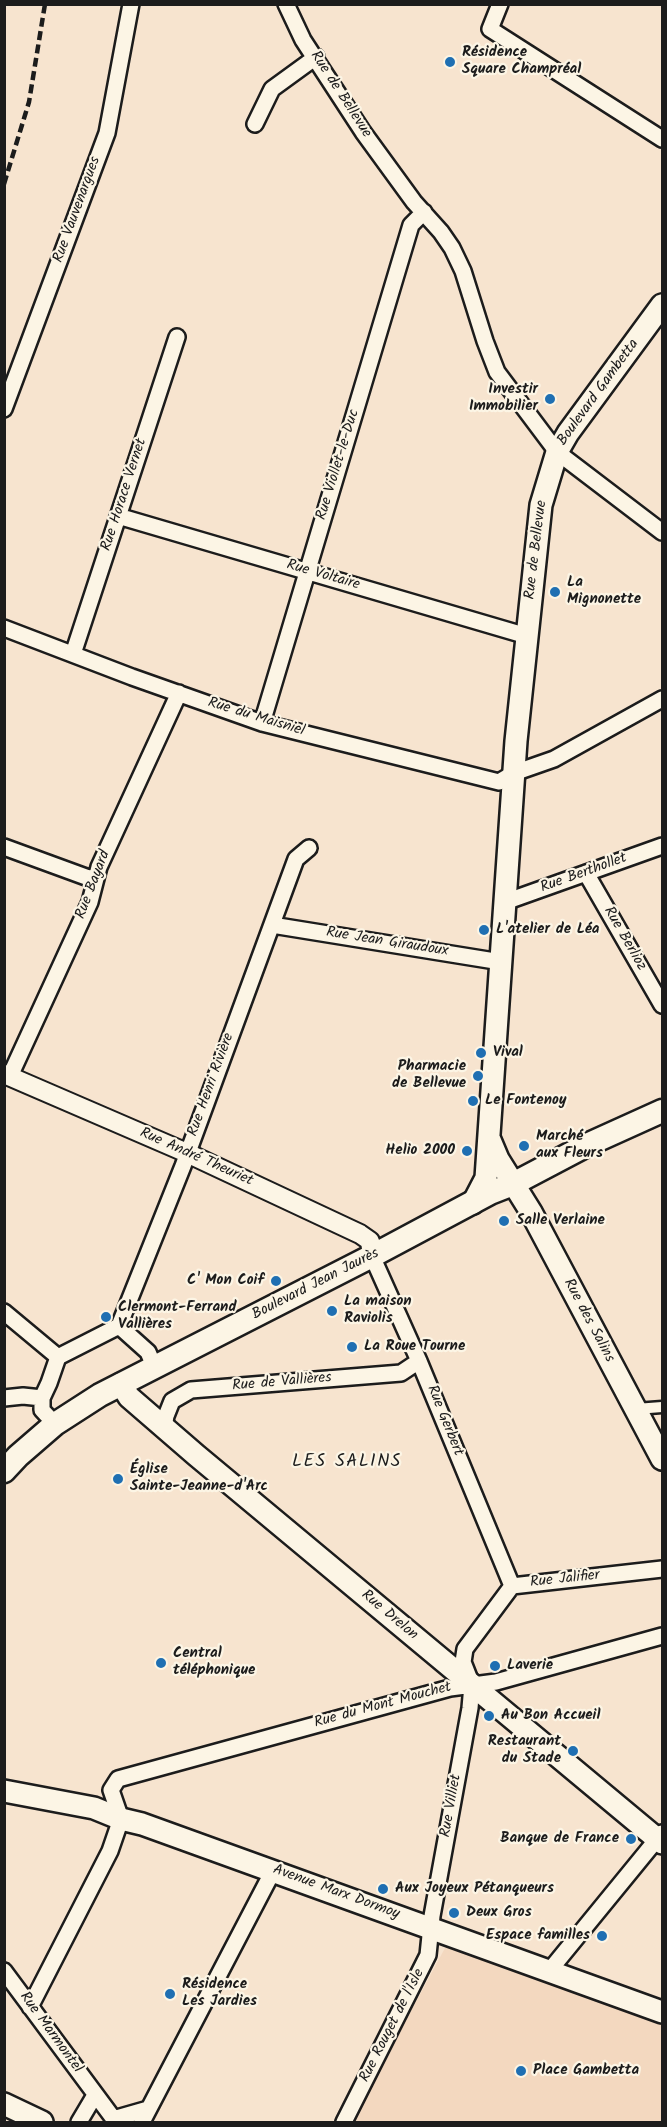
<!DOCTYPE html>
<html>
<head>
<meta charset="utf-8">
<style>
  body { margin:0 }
  #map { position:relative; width:667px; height:2127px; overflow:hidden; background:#f7e4cf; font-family:Kalam,sans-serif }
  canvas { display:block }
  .frame { position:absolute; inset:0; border:6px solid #1c1c1c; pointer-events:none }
</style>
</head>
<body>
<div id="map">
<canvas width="667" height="2127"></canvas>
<div class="frame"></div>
</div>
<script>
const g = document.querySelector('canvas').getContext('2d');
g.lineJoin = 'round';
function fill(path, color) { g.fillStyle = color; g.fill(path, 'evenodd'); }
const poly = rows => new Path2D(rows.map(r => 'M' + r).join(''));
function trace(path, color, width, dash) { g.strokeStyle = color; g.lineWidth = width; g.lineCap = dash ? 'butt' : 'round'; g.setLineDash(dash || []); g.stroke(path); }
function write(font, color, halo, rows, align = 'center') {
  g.font = font + ' Kalam,sans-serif'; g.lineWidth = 4.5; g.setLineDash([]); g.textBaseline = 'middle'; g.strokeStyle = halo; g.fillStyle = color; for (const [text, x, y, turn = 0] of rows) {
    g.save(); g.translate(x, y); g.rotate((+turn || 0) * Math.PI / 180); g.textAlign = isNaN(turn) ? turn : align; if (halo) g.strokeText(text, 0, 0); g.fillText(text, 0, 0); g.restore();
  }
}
const built = poly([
  [450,1945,662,2020,662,2122,351,2122,445,1948]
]);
const pedestrian = poly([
  [636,1409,662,1407]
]);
const minor = poly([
  [286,4,303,40,363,132,414,202,441,232,452,248,463,271,485,341,497,372,557,452,662,532],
  [500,4,490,29,662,139],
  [255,124,272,89,316,57],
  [4,409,107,133,131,4],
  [118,516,527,636],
  [4,628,132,677,262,723,499,782,514,773,554,759,662,699],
  [73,654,177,337],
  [262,723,411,225,424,212],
  [4,847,86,877,96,879],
  [586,873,662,1005],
  [505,902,662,846],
  [272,925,501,962],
  [10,1076,90,902,99,867,179,693],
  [372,1256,419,1361,512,1586],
  [4,1312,58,1357],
  [119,1326,183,1166,296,859,309,848],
  [119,1326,148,1352,154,1366],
  [4,1398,23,1396,42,1398],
  [55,1424,42,1410,42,1398,49,1383,58,1357,119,1326],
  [164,1427,166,1416,172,1401,191,1390,401,1373,419,1361],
  [550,1970,662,1833],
  [4,1971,116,2122],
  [30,2007,110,1851,121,1819,111,1790,118,1779,450,1688,496,1682,662,1636],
  [113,2119,148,2109],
  [79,2122,95,2095],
  [142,2122,273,1871],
  [344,2122,428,1955,432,1916,470,1708,472,1685,463,1662,465,1649,512,1586,662,1569]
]);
const tertiary = poly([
  [4,1074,187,1153,360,1234,370,1241,372,1256]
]);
const secondary = poly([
  [490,1140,498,1159,531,1212,662,1459],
  [473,1203,486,1178,516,741,541,505,557,452,568,433,662,305],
  [121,1384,129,1397,196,1455,662,1843],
  [4,1791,94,1808,121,1819,142,1824,662,2012],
  [4,2104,42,2122]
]);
const primary = poly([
  [4,1471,18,1456,55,1424,100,1395,372,1256,490,1193,513,1184,589,1144,662,1111]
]);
const rail = poly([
  [4,184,29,102,45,4]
]);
const markers = [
  [450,62,6,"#1f6fb2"],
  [550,399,6,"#1f6fb2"],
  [555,592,6,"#1f6fb2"],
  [484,930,6,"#1f6fb2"],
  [481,1053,6,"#1f6fb2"],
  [478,1076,6,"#1f6fb2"],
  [473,1101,6,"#1f6fb2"],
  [524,1146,6,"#1f6fb2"],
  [467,1151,6,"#1f6fb2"],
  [504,1221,6,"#1f6fb2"],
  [276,1281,6,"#1f6fb2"],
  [332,1311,6,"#1f6fb2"],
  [106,1317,6,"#1f6fb2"],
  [352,1347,6,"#1f6fb2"],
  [118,1479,6,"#1f6fb2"],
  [161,1663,6,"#1f6fb2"],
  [495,1666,6,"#1f6fb2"],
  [489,1716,6,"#1f6fb2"],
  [573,1751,6,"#1f6fb2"],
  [631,1839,6,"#1f6fb2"],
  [383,1889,6,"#1f6fb2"],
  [454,1913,6,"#1f6fb2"],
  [602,1936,6,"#1f6fb2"],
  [170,1994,6,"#1f6fb2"],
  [521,2071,6,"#1f6fb2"]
];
const poiNames = [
  ["Résidence",462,53],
  ["Square Champréal",462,70],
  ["Investir",538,390,"right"],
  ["Immobilier",538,407,"right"],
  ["La",567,583],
  ["Mignonette",567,600],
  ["L'atelier de Léa",496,930],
  ["Vival",493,1053],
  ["Pharmacie",466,1067,"right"],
  ["de Bellevue",466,1084,"right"],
  ["Le Fontenoy",485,1101],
  ["Marché",536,1137],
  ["aux Fleurs",536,1154],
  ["Helio 2000",455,1151,"right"],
  ["Salle Verlaine",516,1221],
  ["C' Mon Coif",264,1281,"right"],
  ["La maison",344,1302],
  ["Raviolis",344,1319],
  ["Clermont-Ferrand",118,1308],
  ["Vallières",118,1325],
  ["La Roue Tourne",364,1347],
  ["Église",130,1470],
  ["Sainte-Jeanne-d'Arc",130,1487],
  ["Central",173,1654],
  ["téléphonique",173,1671],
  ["Laverie",507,1666],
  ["Au Bon Accueil",501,1716],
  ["Restaurant",561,1742,"right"],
  ["du Stade",561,1759,"right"],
  ["Banque de France",619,1839,"right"],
  ["Aux Joyeux Pétanqueurs",395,1889],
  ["Deux Gros",466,1913],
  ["Espace familles",590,1936,"right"],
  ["Résidence",182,1985],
  ["Les Jardies",182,2002],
  ["Place Gambetta",533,2071]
];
const streetNames = [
  ["Rue de Bellevue",340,95,57],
  ["Rue Vauvenargues",78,210,-70],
  ["Boulevard Gambetta",599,393,-54],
  ["Rue Viollet-le-Duc",339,465,-73],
  ["Rue Horace Vernet",125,495,-72],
  ["Rue de Bellevue",537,550,-83],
  ["Rue Voltaire",323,576,16],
  ["Rue du Maisniel",256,718,17],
  ["Rue Berthollet",584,874,-20],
  ["Rue Bayard",94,885,-69],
  ["Rue Berlioz",624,939,60],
  ["Rue Jean Giraudoux",387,943,9],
  ["Rue Henri Rivière",212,1085,-70],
  ["Rue André Theuriet",196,1158,24],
  ["Boulevard Jean Jaurès",316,1285,-27],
  ["Rue des Salins",588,1321,62],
  ["Rue de Vallières",282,1383,-5],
  ["Rue Gerbert",444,1421,68],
  ["Rue Jalifier",565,1580,-6],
  ["Rue Drelon",389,1616,40],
  ["Rue du Mont Mouchet",383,1706,-15],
  ["Rue Villiet",452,1806,-80],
  ["Avenue Marx Dormoy",336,1893,20],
  ["Rue Rouget de l'Isle",393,2026,-63],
  ["Rue Marmontel",50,2033,54]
];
const quarterNames = [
  ["LES SALINS",347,1463]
];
fill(built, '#f3d8bf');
trace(pedestrian, '#1c1c1c', 15);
trace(minor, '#1c1c1c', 20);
trace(tertiary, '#1c1c1c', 22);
trace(secondary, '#1c1c1c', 26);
trace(primary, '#1c1c1c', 27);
trace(pedestrian, '#fcf5e5', 10);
trace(minor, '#fcf5e5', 15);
trace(tertiary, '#fcf5e5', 18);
trace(secondary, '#fcf5e5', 21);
trace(primary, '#fcf5e5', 22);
trace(rail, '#1c1c1c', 4.5, [9, 4.5]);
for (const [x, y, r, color] of markers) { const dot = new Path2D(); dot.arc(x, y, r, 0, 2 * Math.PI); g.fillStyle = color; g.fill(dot); trace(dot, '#fcf5e5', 2); }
write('bold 15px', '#1c1c1c', '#fcf5e5', poiNames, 'left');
write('15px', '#1c1c1c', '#fcf5e5', streetNames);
g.letterSpacing = '1.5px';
write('18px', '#1c1c1c', '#fcf5e5', quarterNames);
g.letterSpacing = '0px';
</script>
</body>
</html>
